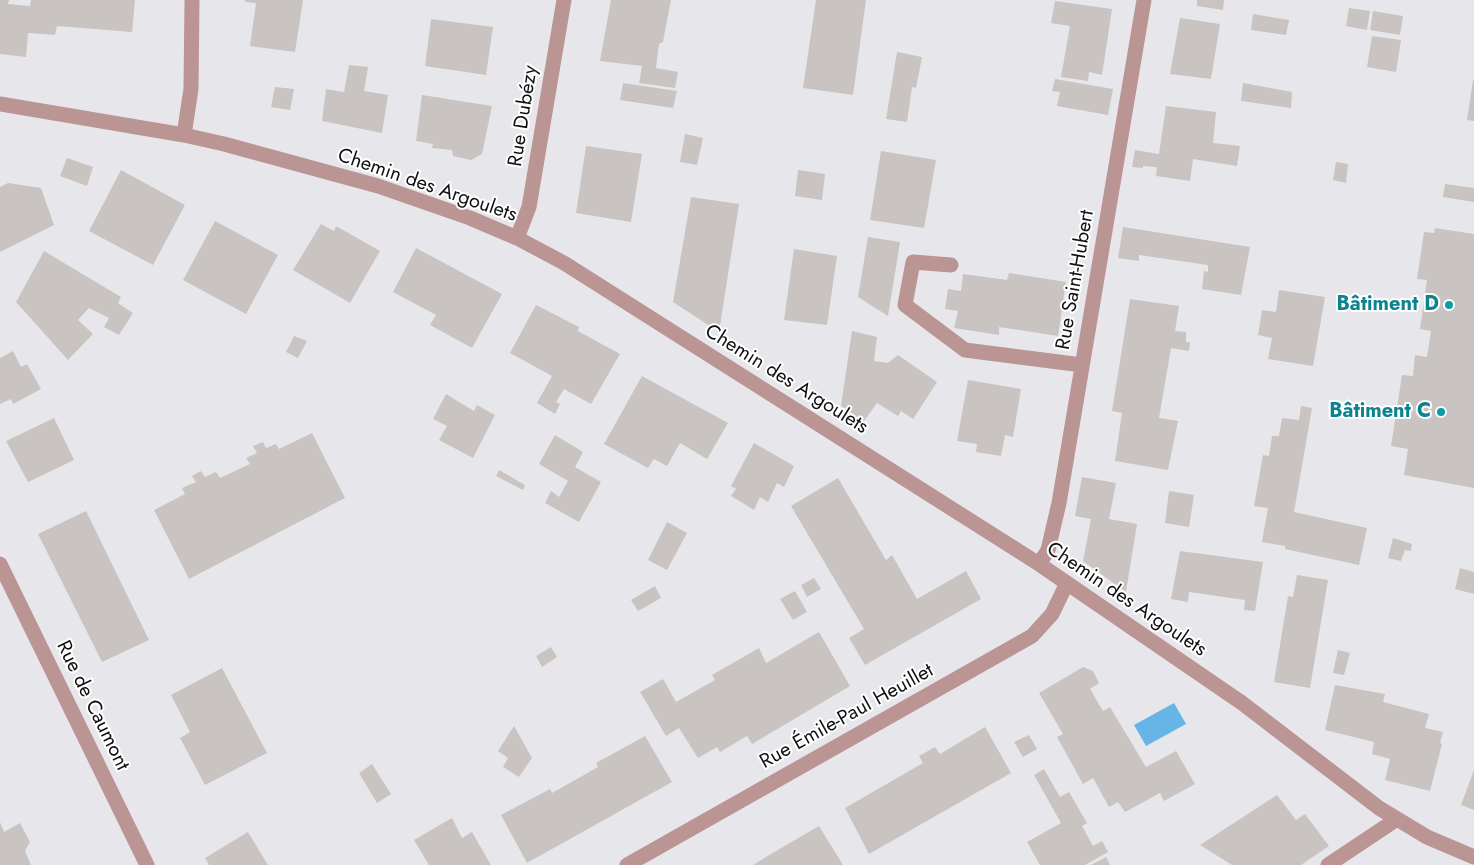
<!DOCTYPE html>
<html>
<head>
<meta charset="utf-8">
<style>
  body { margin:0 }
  canvas { display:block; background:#e7e7eb }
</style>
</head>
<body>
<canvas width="1474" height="865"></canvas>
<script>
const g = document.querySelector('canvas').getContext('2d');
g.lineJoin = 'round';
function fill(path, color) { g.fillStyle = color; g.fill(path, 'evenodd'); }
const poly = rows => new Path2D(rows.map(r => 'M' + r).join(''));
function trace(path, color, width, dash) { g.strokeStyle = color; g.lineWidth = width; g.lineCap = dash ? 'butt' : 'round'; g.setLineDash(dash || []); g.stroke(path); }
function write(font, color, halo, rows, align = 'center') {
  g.font = font + ' Jost,sans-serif'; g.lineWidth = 4; g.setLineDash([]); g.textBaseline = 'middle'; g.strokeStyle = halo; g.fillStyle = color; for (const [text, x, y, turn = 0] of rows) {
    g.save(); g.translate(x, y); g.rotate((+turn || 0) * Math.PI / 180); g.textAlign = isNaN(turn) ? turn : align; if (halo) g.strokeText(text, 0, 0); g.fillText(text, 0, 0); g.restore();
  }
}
const water = poly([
  [1174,703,1186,724,1146,746,1134,725]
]);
const building = poly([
  [0,0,9,0,8,4,30,6,31,0,135,0,132,32,57,26,55,35,28,33,26,57,0,54],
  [245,0,303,0,295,52,250,46,256,3,245,2],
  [611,0,671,0,663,42,659,44,656,68,678,72,675,88,639,83,642,66,600,61],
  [816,0,866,0,853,95,803,88],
  [1197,0,1224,0,1223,10,1197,6],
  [1055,1,1112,9,1102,75,1089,72,1088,81,1061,77,1070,26,1051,23],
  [1349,8,1370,11,1367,30,1346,26],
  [1373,11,1403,16,1400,35,1370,30],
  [1253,14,1289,20,1286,35,1251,30],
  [1180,18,1220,24,1211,79,1170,74],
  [431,19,493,27,486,75,425,66],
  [1372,36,1401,40,1396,72,1367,67],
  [897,52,922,57,916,88,912,87,907,122,886,119],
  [349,65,368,67,364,91,388,95,382,133,322,121,326,89,344,92],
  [1055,79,1113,89,1108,115,1057,106,1060,92,1052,91],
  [1473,80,1474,80,1474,121,1467,120],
  [623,83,677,91,673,108,620,100],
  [1243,83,1292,92,1291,108,1241,101],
  [275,87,294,89,290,110,271,107],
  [422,95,492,106,482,154,471,160,453,156,452,150,432,148,433,144,416,141],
  [1166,106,1216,112,1213,143,1240,146,1237,166,1193,159,1190,181,1156,176,1157,167,1143,166,1143,168,1132,167,1135,150,1159,154],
  [685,134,703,138,697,165,680,162],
  [586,146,642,154,631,222,576,213],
  [881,151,936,160,924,228,870,220],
  [67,158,93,167,87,186,60,176],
  [1336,162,1348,164,1346,183,1333,180],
  [121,170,185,205,153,265,89,231],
  [798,170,825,174,822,200,795,196],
  [8,183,41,188,54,225,0,252,0,187],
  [1445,184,1474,188,1474,202,1443,197],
  [691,197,739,204,719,332,673,302],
  [215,221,278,255,246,314,183,280],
  [321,224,334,231,336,226,380,251,350,303,293,270],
  [1123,227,1250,247,1241,295,1202,289,1204,271,1208,272,1208,265,1139,255,1139,261,1118,258],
  [1435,228,1474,234,1474,488,1404,475,1408,449,1391,446,1402,375,1413,376,1415,355,1427,357,1431,331,1420,329,1427,280,1417,279,1424,232,1434,233],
  [868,237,900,242,888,316,858,297],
  [416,248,502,294,472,348,430,325,436,315,393,292],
  [794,249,837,256,827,325,784,320],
  [44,251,121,297,118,303,133,313,119,335,104,327,109,318,89,308,78,320,93,334,68,360,16,302],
  [1009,273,1066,282,1058,336,999,327,999,335,954,328,958,311,945,309,948,289,961,291,963,274,1007,280],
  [1279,290,1325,297,1313,366,1268,359,1272,338,1258,335,1262,310,1276,312],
  [1130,299,1179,306,1175,331,1186,332,1186,342,1190,342,1189,351,1171,348,1159,418,1178,421,1168,470,1115,461,1122,413,1112,411],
  [536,305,579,327,578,331,620,354,591,404,564,389,556,402,560,404,555,414,537,403,552,376,510,353],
  [852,331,877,337,874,361,888,363,898,355,937,382,913,419,901,411,898,416,877,403,864,421,841,406],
  [294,336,307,341,298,358,286,352],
  [13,351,21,367,27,364,41,389,13,404,11,399,0,404,0,358],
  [642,376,728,423,707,459,680,443,667,466,654,459,648,468,604,444],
  [968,380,1021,389,1013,437,1005,435,1001,456,976,452,977,444,957,441],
  [446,394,474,411,477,405,495,415,473,458,439,440,447,426,433,419],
  [1301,406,1312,408,1294,512,1367,528,1359,565,1285,549,1285,546,1262,542,1268,508,1254,506,1263,455,1269,456,1272,436,1279,436,1282,418,1299,420],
  [54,418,74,460,28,482,6,441],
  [312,433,345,498,189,579,154,510,185,494,182,488,196,482,192,476,201,471,205,477,216,472,220,478,250,464,246,458,257,453,253,446,263,442,266,448,276,444,279,449],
  [555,435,583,452,575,467,601,482,579,522,545,503,551,491,559,497,568,481,539,464],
  [754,443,794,466,784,487,777,483,768,502,760,497,754,510,731,496,736,489,731,486],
  [499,470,525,485,523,490,496,476],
  [1082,477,1116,483,1109,519,1137,524,1126,592,1083,561,1091,519,1075,516],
  [838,478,886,560,892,555,917,599,966,571,981,599,865,665,849,638,864,629,791,506],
  [1169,491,1194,495,1189,527,1165,523],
  [86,511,149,640,102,662,38,534],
  [667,522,687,533,667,570,648,560],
  [1393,538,1412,544,1411,551,1405,550,1401,561,1388,558],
  [1180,551,1263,562,1255,611,1244,610,1245,600,1189,592,1188,602,1171,599],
  [1460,568,1474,572,1474,594,1455,589],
  [1297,575,1328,580,1310,688,1274,682,1288,596,1293,597],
  [814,578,821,589,807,597,801,585],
  [655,586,661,598,638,611,631,600],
  [795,591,807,612,793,620,780,599],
  [819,632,850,686,752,744,747,736,720,752,717,747,698,758,679,728,666,736,640,692,663,679,676,702,715,680,712,675,759,648,766,663],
  [551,647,557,657,542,667,536,656],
  [1338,650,1350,653,1344,675,1333,673],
  [1083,667,1093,671,1099,683,1090,689,1103,711,1110,707,1146,767,1176,751,1195,784,1164,801,1160,793,1125,812,1118,802,1109,807,1093,778,1083,784,1057,737,1063,734,1039,693],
  [222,668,267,753,205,785,180,738,190,732,171,695],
  [1335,685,1385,694,1383,702,1429,714,1425,728,1443,732,1440,743,1442,744,1430,791,1385,780,1390,759,1372,754,1374,742,1325,730],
  [514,726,532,758,519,777,503,767,508,758,498,751],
  [985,727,1011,773,869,854,845,808,923,763,919,756,935,747,940,754],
  [1029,735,1037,749,1023,757,1014,742],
  [645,736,672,782,527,863,501,815,550,789,552,793,598,767,596,763],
  [372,764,391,794,377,803,359,773],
  [1044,769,1060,797,1069,792,1087,823,1082,826,1093,846,1102,841,1108,852,1085,865,1040,865,1027,842,1061,823,1034,775],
  [1474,770,1474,810,1461,805],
  [1277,795,1296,820,1305,814,1329,846,1301,865,1232,865,1200,845],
  [452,818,462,838,472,832,491,865,429,865,414,840],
  [0,822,4,832,20,823,30,842,25,851,31,865,0,865],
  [819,826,843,865,753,865,771,854],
  [248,832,268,865,209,865,205,858],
  [1106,857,1110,865,1091,865]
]);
const minor = poly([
  [0,104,184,135,224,144,378,186,470,218,517,238,564,263,1039,564,1242,703,1379,808,1427,837,1474,857],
  [184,135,191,89,192,0],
  [517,238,529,207,564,0],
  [951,265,913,262,905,305,965,350,1082,365],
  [0,564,147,865],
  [1039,564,1048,550,1059,503,1144,0],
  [627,865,1032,636,1052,614,1067,583],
  [1328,865,1397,819]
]);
const markers = [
  [1449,305,5,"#0f9aa8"],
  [1441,412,5,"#0f9aa8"]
];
const streetNames = [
  ["Rue Dubézy",524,116,-81],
  ["Chemin des Argoulets",427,186,19],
  ["Rue Saint-Hubert",1076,280,-80],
  ["Chemin des Argoulets",786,380,32],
  ["Chemin des Argoulets",1126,600,34],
  ["Rue de Caumont",92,706,64],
  ["Rue Émile-Paul Heuillet",847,717,-29]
];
const cultureNames = [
  ["Bâtiment D",1439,305],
  ["Bâtiment C",1431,412]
];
fill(water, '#67b5e7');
fill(building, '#c9c3c2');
trace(minor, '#bb9494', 15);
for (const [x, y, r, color] of markers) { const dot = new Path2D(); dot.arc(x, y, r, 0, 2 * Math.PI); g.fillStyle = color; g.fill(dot); trace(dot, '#fff', 2); }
write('20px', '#101011', '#fff', streetNames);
write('bold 20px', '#0d838f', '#fff', cultureNames, 'right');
</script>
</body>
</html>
